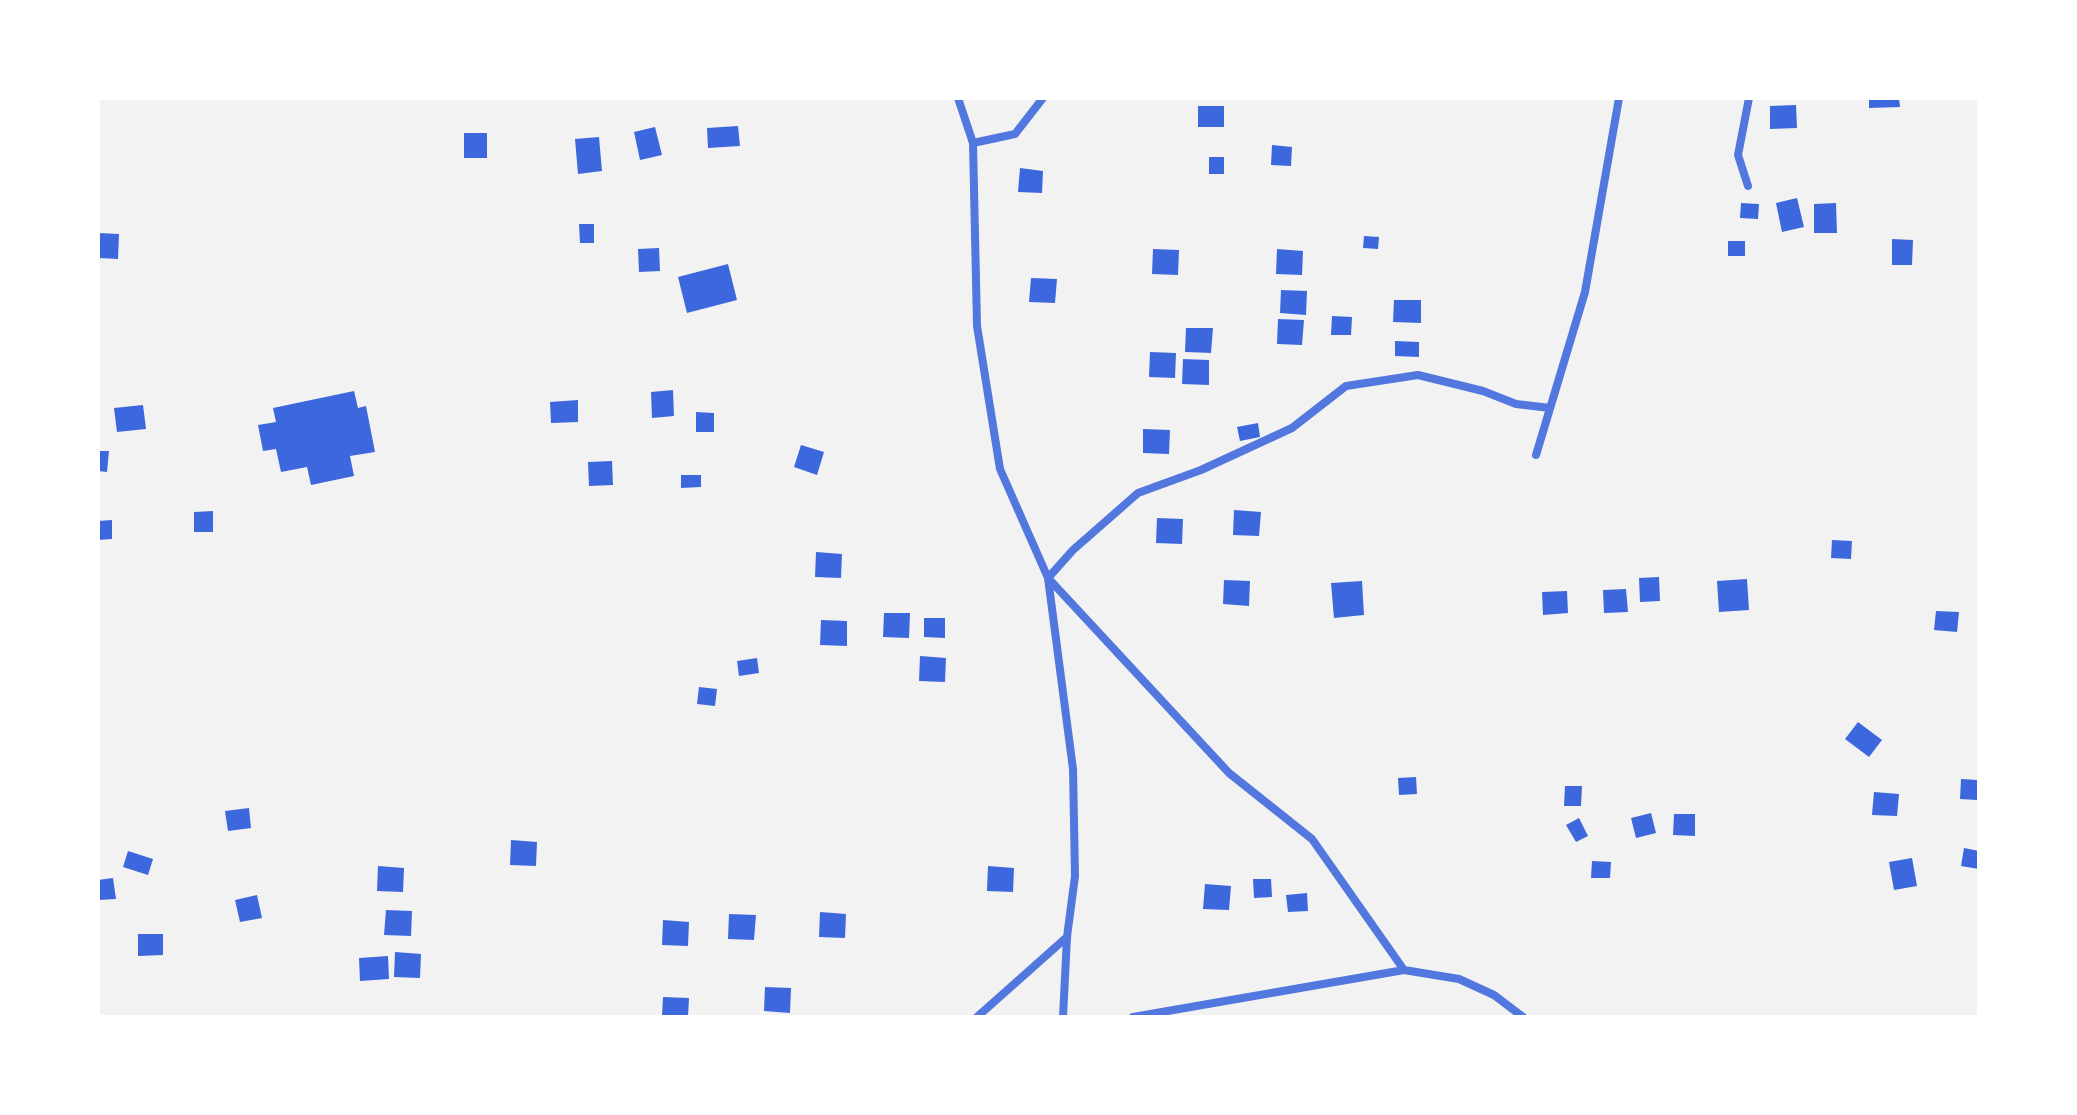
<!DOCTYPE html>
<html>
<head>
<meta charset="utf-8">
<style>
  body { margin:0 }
  #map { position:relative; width:2077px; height:1115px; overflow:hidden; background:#f2f2f2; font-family:"Fira Sans Condensed",sans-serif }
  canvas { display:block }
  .frame { position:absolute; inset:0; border:100px solid #fff; pointer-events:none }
</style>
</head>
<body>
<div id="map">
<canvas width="2077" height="1115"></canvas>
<div class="frame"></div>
</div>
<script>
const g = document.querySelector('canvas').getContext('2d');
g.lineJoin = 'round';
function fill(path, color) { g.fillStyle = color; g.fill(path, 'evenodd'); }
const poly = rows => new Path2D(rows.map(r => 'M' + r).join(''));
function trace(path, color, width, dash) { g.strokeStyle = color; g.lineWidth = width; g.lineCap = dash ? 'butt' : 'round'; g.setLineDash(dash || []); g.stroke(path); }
const building = poly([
  [1869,98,1899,98,1900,107,1869,108],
  [1796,105,1797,128,1770,129,1770,106],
  [1198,106,1224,106,1224,127,1198,127],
  [738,126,740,146,708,148,707,128],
  [655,127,662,155,640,160,634,132],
  [464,133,487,133,487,158,464,158],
  [599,137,602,171,578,174,575,139],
  [1272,145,1292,147,1291,166,1271,165],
  [1209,157,1224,157,1224,174,1209,174],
  [1020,168,1043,171,1042,193,1018,192],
  [1797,198,1804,227,1782,232,1776,203],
  [1741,203,1759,204,1758,219,1740,218],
  [1836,203,1837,233,1814,233,1814,204],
  [579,224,594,224,594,243,580,243],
  [98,233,119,234,118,259,98,258],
  [1364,236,1379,237,1378,249,1363,248],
  [1892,239,1913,240,1912,265,1892,265],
  [1728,241,1745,241,1745,256,1728,256],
  [659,248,660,271,639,272,638,249],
  [1153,249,1179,250,1178,275,1152,274],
  [1277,249,1303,251,1302,275,1276,274],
  [728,264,737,300,687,313,678,277],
  [1031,278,1057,279,1055,303,1029,302],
  [1281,290,1307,291,1306,315,1280,313],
  [1394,300,1421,300,1421,323,1393,322],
  [1332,316,1352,317,1351,335,1331,335],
  [1278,319,1304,320,1302,345,1277,344],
  [1186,328,1213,328,1211,353,1185,352],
  [1395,341,1419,342,1419,357,1395,356],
  [1150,352,1176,353,1175,378,1149,377],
  [1183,359,1209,360,1209,385,1182,384],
  [673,390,674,416,652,418,651,392],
  [354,391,358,408,366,406,375,452,350,456,354,476,311,485,307,467,281,472,276,449,263,451,258,425,276,422,273,408],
  [578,400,578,422,551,423,550,402],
  [143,405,146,429,117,432,114,408],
  [696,412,714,413,714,432,696,432],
  [1258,423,1260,437,1240,441,1237,427],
  [1143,429,1170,430,1169,454,1143,453],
  [801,445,824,452,817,475,794,467],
  [98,451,109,451,107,472,98,471],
  [612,461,613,485,589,486,588,462],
  [681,475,701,475,701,487,681,488],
  [1234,510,1261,512,1259,536,1233,535],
  [213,511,213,532,194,532,194,512],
  [1157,518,1183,519,1182,544,1156,543],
  [112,520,112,539,98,540,98,521],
  [1832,540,1852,541,1851,559,1831,558],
  [816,552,842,554,841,578,815,577],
  [1659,577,1660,601,1640,602,1639,578],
  [1747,579,1749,610,1719,612,1717,581],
  [1224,580,1250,581,1249,606,1223,604],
  [1362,581,1364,615,1334,618,1331,583],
  [1626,589,1628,612,1604,613,1603,590],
  [1567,591,1568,613,1543,615,1542,592],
  [1936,611,1959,612,1957,632,1934,630],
  [884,613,910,613,909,638,883,637],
  [924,618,945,618,945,638,924,637],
  [821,620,847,621,847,646,820,645],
  [920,656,946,658,945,682,919,681],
  [757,658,759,673,739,676,737,661],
  [699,687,717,689,715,706,697,704],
  [1858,722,1882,740,1869,757,1845,739],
  [1416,777,1417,794,1399,795,1398,778],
  [1961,779,1978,780,1977,800,1960,799],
  [1565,786,1582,786,1581,806,1564,806],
  [1874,792,1899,794,1897,816,1872,815],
  [249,808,251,828,228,831,225,811],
  [1651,813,1656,833,1636,838,1631,818],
  [1674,814,1695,814,1695,836,1673,835],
  [1579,818,1588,836,1576,842,1566,825],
  [511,840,537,842,536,866,510,865],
  [1964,848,1979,851,1979,869,1961,866],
  [128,851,153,859,148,875,123,867],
  [1912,858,1917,886,1894,890,1889,862],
  [1592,861,1611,862,1610,878,1591,878],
  [378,866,404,868,403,892,377,891],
  [988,866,1014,868,1013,892,987,891],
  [113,878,116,899,98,900,98,880],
  [1253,879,1271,879,1272,897,1254,898],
  [1205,884,1231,886,1229,910,1203,909],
  [1307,893,1308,911,1288,912,1286,895],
  [257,895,262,918,240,922,235,900],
  [386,910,412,911,411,936,384,935],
  [820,912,846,914,845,938,819,937],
  [729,914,756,915,754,940,728,939],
  [663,920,689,922,688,946,662,945],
  [138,934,163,934,163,955,138,956],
  [395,952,421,954,420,978,394,977],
  [388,956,389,979,360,981,359,958],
  [765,987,791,988,790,1013,764,1011],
  [663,997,689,998,688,1017,662,1017]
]);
const minor = poly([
  [958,98,973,143,977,326,1000,469,1048,578,1073,769,1075,876,1067,937,1063,1017],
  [973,143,1015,134,1043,98],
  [1748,186,1738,155,1749,98],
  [1536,455,1585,292,1619,98],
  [977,1017,1067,937],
  [1133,1017,1404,970],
  [1523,1017,1494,995,1459,979,1404,970,1312,839,1229,773,1048,578,1073,550,1138,493,1201,470,1292,428,1346,386,1418,375,1483,391,1516,404,1550,408]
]);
fill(building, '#3d67dc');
trace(minor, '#5277de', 8);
</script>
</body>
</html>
